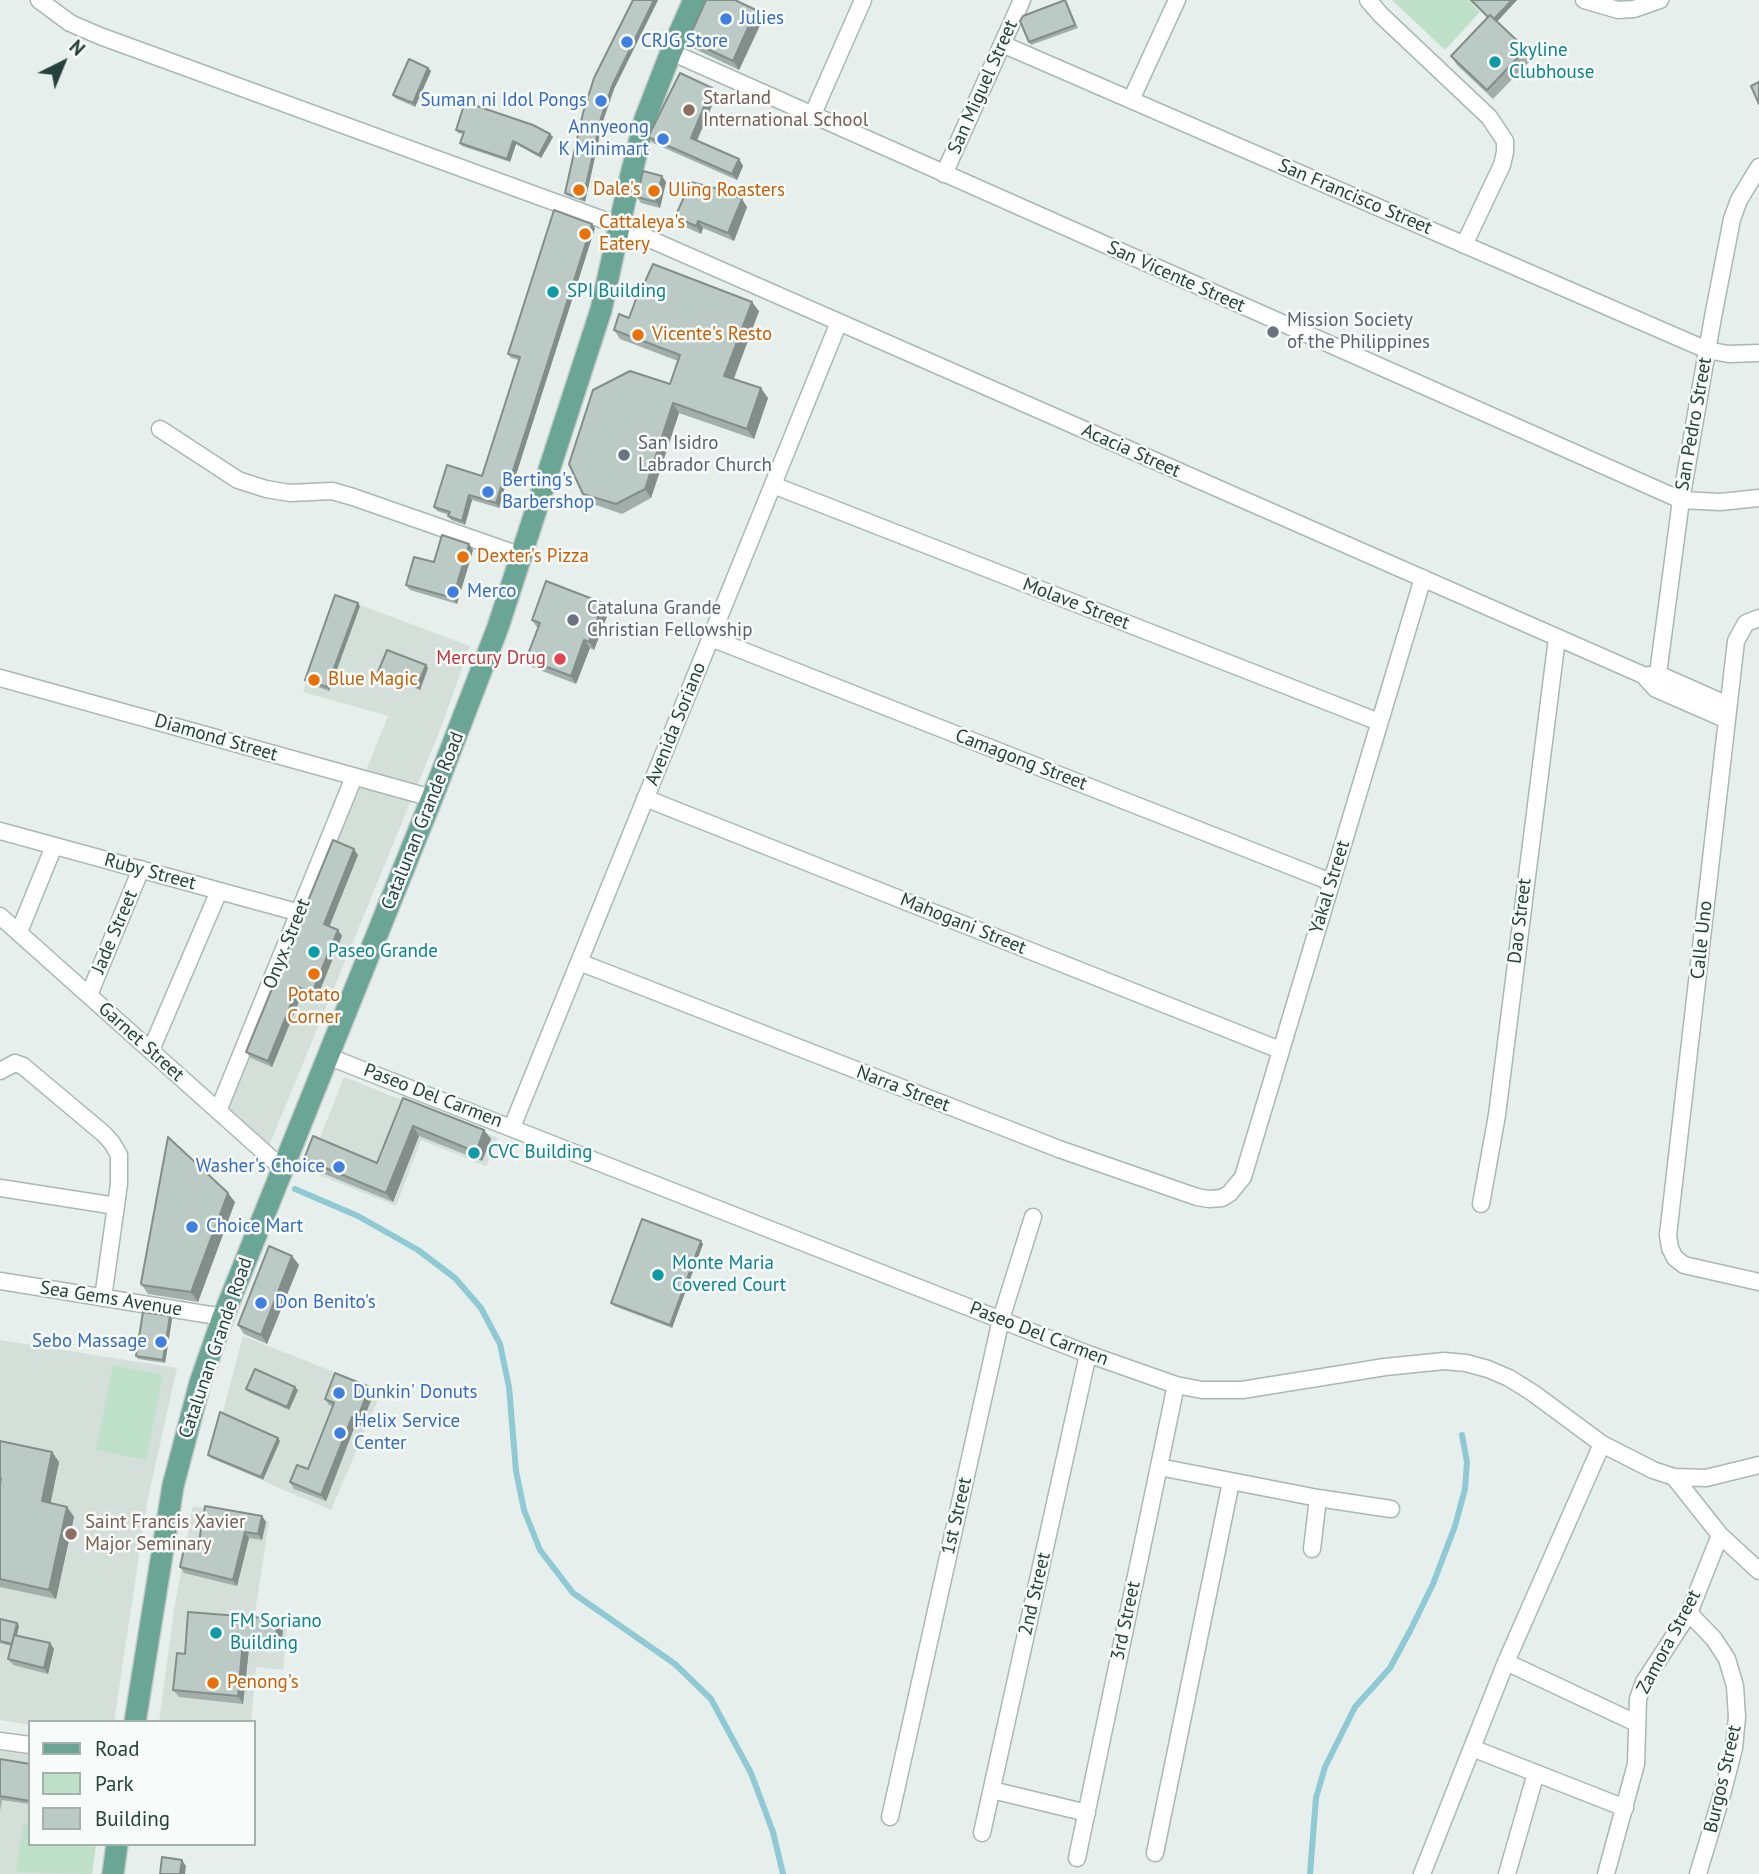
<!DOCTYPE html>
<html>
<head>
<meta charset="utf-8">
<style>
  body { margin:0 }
  #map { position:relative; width:1759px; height:1874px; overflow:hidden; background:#e6efeb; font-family:"PT Sans",sans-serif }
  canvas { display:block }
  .legend { position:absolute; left:28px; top:1720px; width:228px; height:126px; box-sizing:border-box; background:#f7fbf9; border:2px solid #a3b1ad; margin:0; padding:9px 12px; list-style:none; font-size:21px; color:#24423a }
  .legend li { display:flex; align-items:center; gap:14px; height:35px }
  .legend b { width:35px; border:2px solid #a3b1ad }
  .north { position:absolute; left:28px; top:28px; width:70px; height:70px; -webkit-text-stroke:5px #f7fbf9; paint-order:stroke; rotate:43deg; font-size:19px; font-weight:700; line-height:28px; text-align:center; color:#24423a }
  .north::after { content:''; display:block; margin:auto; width:24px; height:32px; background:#24423a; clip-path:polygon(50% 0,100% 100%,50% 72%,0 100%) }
</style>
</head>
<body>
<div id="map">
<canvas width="1759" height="1874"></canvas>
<ul class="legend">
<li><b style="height:9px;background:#6aa596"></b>Road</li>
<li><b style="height:19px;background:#bfe0c8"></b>Park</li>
<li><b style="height:19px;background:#bbcac4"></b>Building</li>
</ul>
<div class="north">N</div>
</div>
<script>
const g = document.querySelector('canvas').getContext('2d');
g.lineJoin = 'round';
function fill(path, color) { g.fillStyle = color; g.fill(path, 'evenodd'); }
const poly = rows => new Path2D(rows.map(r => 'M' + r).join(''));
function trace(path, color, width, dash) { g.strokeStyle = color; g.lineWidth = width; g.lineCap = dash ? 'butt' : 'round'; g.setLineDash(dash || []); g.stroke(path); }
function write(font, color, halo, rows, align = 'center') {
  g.font = font + ' "PT Sans",sans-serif'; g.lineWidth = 5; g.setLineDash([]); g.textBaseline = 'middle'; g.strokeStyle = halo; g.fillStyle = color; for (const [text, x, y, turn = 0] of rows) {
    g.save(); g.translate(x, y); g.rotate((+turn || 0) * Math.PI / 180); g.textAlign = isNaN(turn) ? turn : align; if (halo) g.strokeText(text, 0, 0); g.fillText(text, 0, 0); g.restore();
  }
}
const built = poly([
  [336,596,470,646,440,730,269,1146,228,1109,388,716,303,692],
  [344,1077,498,1138,486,1166,421,1140,396,1206,307,1170],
  [243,1336,382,1391,331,1510,263,1481,280,1441,222,1415],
  [0,1340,177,1368,147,1503,114,1722,30,1722,30,1725,0,1720],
  [193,1506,269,1521,254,1620,287,1626,283,1670,256,1667,251,1722,159,1722,174,1610],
  [0,1751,30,1755,30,1844,96,1844,92,1874,0,1874]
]);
const green = poly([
  [1392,0,1468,0,1480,12,1445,50],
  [113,1365,163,1375,146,1460,96,1450],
  [23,1824,30,1825,30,1844,96,1844,92,1874,16,1872]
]);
const stream = poly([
  [295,1189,358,1216,418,1250,455,1278,481,1308,500,1344,509,1387,516,1471,524,1510,540,1550,573,1593,675,1664,711,1699,751,1773,773,1832,783,1874],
  [1310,1874,1316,1798,1325,1767,1355,1707,1390,1668,1411,1629,1433,1584,1455,1526,1465,1489,1467,1462,1462,1435]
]);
const minor = poly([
  [39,0,70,23,100,36,620,226,1643,675,1656,689,1727,720],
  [1368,0,1381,15,1489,117,1505,141,1505,152,1502,165,1464,245],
  [1584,0,1618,10,1634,9,1660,0],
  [1002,44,1707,350,1728,354,1759,353],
  [671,52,1681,500,1720,502,1759,498],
  [1131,100,1177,0],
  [812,116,863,0],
  [944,174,1022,0],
  [160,429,238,480,266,489,290,493,332,491,353,497,522,556],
  [773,485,1379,722],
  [1759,618,1746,623,1736,641,1668,1235,1670,1248,1675,1258,1684,1265,1759,1282],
  [711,638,1331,882],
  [1649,675,1658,674,1728,705],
  [0,678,432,798],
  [1656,689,1681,500,1713,317,1732,219,1739,200,1759,167],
  [645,798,1280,1050],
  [0,831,300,913],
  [0,916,282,1168],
  [19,932,54,846],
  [579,962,1059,1149,1197,1197,1209,1199,1222,1198,1230,1193,1243,1177,1423,578],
  [89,995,141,869],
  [151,1050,219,891],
  [327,1056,1088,1354,1176,1385,1202,1390,1242,1390,1385,1367,1444,1361,1466,1363,1488,1369,1509,1378,1533,1393,1602,1444,1653,1470,1674,1477,1706,1478,1759,1465],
  [0,1071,15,1063,23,1066,104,1134,112,1143,119,1155,119,1184,103,1298],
  [218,1111,354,777],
  [512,1127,839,322],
  [0,1188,116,1206],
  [1481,1204,1497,1115,1557,638],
  [0,1281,223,1317],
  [1159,1467,1318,1498,1391,1509],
  [1674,1477,1720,1535,1759,1571],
  [1312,1549,1318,1498],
  [1689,1613,1714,1639,1727,1659,1735,1686,1737,1717,1734,1748,1723,1791,1698,1874],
  [1506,1662,1636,1723],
  [0,1741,30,1745],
  [1472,1748,1625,1808],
  [992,1790,1087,1813],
  [890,1817,1001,1319,1033,1217],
  [982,1833,1088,1354],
  [1155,1853,1231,1482],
  [1077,1858,1176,1385],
  [1422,1874,1506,1662,1602,1444],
  [1507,1874,1536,1773],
  [1606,1874,1636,1764,1638,1699,1644,1682,1689,1613,1720,1535]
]);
const primary = poly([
  [135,1722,173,1486,200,1383,223,1317,432,798,498,627,601,310,627,191,645,119,671,52,694,0],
  [113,1874,117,1844]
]);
const wall = poly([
  [633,0,658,0,614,89,603,121,585,202,568,196,565,193],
  [1066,0,1078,28,1031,45,1029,42],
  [1469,0,1517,0,1497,21,1526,49,1532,59,1493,99,1457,65,1451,56,1488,17],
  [756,10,763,19,739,70,695,49,688,40],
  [428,68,431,71,415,107,395,98,393,95],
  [712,88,717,94,697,141,739,159,743,166,737,180,653,143,648,137],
  [456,130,550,134,553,137,541,158,516,144,510,162,462,146,460,143,463,134,458,133],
  [666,182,660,208,641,203,637,197],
  [729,194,747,207,734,241,703,228,701,234,681,225,675,217],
  [595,228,514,481,507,479,499,508,472,500,465,525,451,520,448,516,449,515,437,511,434,507,482,476,519,360,511,358,508,354],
  [759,311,734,379,768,398,754,439,679,413,651,498,622,514,590,503,583,494,670,384,678,361,620,339,614,330,629,318],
  [469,544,473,550,457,604,410,590,406,585],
  [603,603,609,611,594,650,590,648,576,684,532,667,526,659,538,629,532,620],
  [360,606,329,691,307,683,305,680],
  [428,668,420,690,380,675,378,672],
  [358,855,329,926,338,930,342,936,316,1000,302,994,272,1067,251,1058,246,1052],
  [403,1098,484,1130,491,1139,482,1161,419,1136,393,1202,310,1168,304,1159,377,1163],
  [235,1202,198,1302,148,1294,142,1285],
  [701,1241,703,1244,672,1328,614,1306,611,1303],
  [292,1256,299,1265,267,1344,244,1334,238,1325],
  [170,1316,172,1319,165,1363,138,1359,136,1356],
  [370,1387,374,1393,361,1425,356,1423,326,1501,294,1489,290,1482,308,1469,333,1406,329,1405,325,1399],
  [246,1389,298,1390,289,1410,248,1392],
  [0,1441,52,1452,59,1462,50,1503,67,1507,74,1517,56,1599,0,1587],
  [280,1441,263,1480,211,1458,208,1455],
  [262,1516,266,1522,262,1540,249,1538,237,1586,184,1573,180,1567],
  [0,1619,17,1623,19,1626,17,1635,50,1643,54,1649,48,1674,13,1665,8,1659,11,1646,0,1643],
  [277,1619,283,1627,281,1651,249,1648,243,1704,179,1697,173,1690,185,1654],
  [0,1759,30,1764,30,1804,2,1800,0,1811]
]);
const shadedWall = poly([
  [654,0,658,0,614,89,603,121,585,202,583,199,601,118,612,86],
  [1512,0,1517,0,1495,24,1492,21],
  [756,10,763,19,739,70,733,61],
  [428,68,431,71,415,107,413,103],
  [712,88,717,94,695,144,691,138],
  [550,134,553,137,541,158,539,155],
  [513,141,516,144,510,162,507,159],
  [739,159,743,166,737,180,732,174],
  [662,176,666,182,660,208,656,202],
  [742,199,747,207,734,241,728,233],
  [698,221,703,228,701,234,696,226],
  [592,224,595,228,514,481,511,477],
  [752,302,759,311,731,385,724,376],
  [761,388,768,398,754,439,747,429],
  [673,403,679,413,651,498,645,489],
  [505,475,507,479,499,508,496,503],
  [469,495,472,500,465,525,462,521],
  [469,544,473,550,457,604,453,598],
  [358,603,360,606,329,691,327,687],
  [603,603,609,611,594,650,589,642],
  [584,640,590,648,576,684,571,676],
  [426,665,428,668,420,690,417,687],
  [354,849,358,855,328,930,324,924],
  [338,930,342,936,316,1000,312,993],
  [298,987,302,994,272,1067,268,1061],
  [413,1126,419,1136,393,1202,386,1193],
  [484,1130,491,1139,482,1161,476,1152],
  [228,1193,235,1202,198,1302,191,1292],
  [701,1241,703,1244,672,1328,670,1325],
  [292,1256,299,1265,267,1344,261,1335],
  [170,1316,172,1319,165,1363,163,1360],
  [295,1387,298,1390,289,1410,287,1407],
  [370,1387,374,1393,361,1425,357,1419],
  [352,1417,356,1423,326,1501,321,1495],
  [278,1438,280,1441,263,1480,261,1477],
  [52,1452,59,1462,49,1511,42,1501],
  [67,1507,74,1517,56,1599,49,1590],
  [262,1516,266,1522,262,1540,258,1534],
  [245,1532,249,1538,237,1586,233,1580],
  [277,1619,283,1627,281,1651,276,1643],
  [17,1623,19,1626,14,1647,12,1644],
  [243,1640,249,1648,243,1704,238,1696],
  [50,1643,54,1649,48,1674,44,1668],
  [182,1860,186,1866,185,1874,180,1874]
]);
const building = poly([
  [633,0,654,0,612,86,601,118,583,199,565,193,583,113,594,78,633,0],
  [706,0,735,0,756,10,733,61,688,40,706,0],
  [1065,0,1075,25,1029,42,1020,21,1023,16,1065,0],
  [1471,0,1512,0,1494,19,1490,15,1488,17,1471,0],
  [1490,15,1526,49,1487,90,1451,56,1490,15],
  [409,59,428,68,413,103,393,95,409,59],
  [680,73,712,88,691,138,739,159,732,174,648,137,680,73],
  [1759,82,1759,104,1751,86,1759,82],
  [465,102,533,125,550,134,539,155,513,141,507,159,460,143,464,132,456,130,465,102],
  [643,171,662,176,656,202,637,197,643,171],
  [691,182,727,191,726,192,742,199,728,233,698,221,696,226,675,217,691,182],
  [554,210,592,224,511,477,505,475,496,503,469,495,462,521,448,516,450,512,434,507,447,465,482,476,520,357,508,354,554,210],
  [653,264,752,302,724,376,761,388,747,429,673,403,645,489,616,504,583,494,569,464,593,390,630,371,670,384,680,355,614,330,619,314,629,318,642,283,644,284,653,264],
  [442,535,469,544,453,598,406,585,414,557,434,562,442,535],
  [546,581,603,603,589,642,584,640,571,676,526,659,540,623,532,620,546,581],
  [335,595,358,603,327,687,305,680,335,595],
  [387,650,426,665,417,687,378,672,387,650],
  [333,840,354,849,324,924,338,930,312,993,298,987,268,1061,246,1052,333,840],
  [403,1098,484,1130,476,1152,413,1126,386,1193,304,1159,313,1136,377,1163,403,1098],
  [168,1137,228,1193,191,1292,142,1285,141,1283,168,1137],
  [642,1219,701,1241,670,1325,611,1303,642,1219],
  [269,1246,292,1256,261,1335,238,1325,269,1246],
  [143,1312,170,1316,163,1360,136,1356,143,1312],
  [255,1369,295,1387,287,1407,246,1389,255,1369],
  [335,1373,370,1387,357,1419,352,1417,321,1495,290,1482,297,1465,308,1469,334,1403,325,1399,335,1373],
  [220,1412,278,1438,261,1477,208,1455,220,1412],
  [0,1441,52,1452,42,1501,67,1507,49,1590,0,1579,0,1485,1,1478,0,1478,0,1441],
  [205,1506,262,1516,258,1534,245,1532,233,1580,180,1567,185,1545,198,1548,205,1506],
  [188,1612,277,1619,276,1643,243,1640,238,1696,173,1690,177,1653,185,1654,188,1612],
  [0,1619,17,1623,12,1644,0,1641,0,1619],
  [14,1635,50,1643,44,1668,8,1659,14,1635],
  [0,1759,30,1764,30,1801,0,1796,0,1759],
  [162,1857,182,1860,180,1874,160,1874,162,1857]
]);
const markers = [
  [726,19,7,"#3f7fe0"],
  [627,42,7,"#3f7fe0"],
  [1495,62,7,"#0f9aa8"],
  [601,101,7,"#3f7fe0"],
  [689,110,7,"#8d6e63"],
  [663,139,7,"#3f7fe0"],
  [579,190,7,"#e8710a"],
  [654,191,7,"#e8710a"],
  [585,234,7,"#e8710a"],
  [553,292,7,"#0f9aa8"],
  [1273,332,7,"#6b7280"],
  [638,335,7,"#e8710a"],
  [624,455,7,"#6b7280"],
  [488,492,7,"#3f7fe0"],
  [463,557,7,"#e8710a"],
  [453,592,7,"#3f7fe0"],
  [573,620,7,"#6b7280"],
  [560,659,7,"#e0444e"],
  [314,680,7,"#e8710a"],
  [314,952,7,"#0f9aa8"],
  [314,974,7,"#e8710a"],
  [474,1153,7,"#0f9aa8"],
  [339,1167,7,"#3f7fe0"],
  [192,1227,7,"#3f7fe0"],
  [658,1275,7,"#0f9aa8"],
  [261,1303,7,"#3f7fe0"],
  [161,1342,7,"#3f7fe0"],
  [339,1393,7,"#3f7fe0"],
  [340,1433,7,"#3f7fe0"],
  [71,1534,7,"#8d6e63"],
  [216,1633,7,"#0f9aa8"],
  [213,1683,7,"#e8710a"]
];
const shopNames = [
  ["Julies",740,19],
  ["CRJG Store",641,42],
  ["Suman ni Idol Pongs",587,101,"right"],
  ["Annyeong",649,128,"right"],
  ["K Minimart",649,150,"right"],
  ["Berting's",502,481],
  ["Barbershop",502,503],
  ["Merco",467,592],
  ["Washer's Choice",325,1167,"right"],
  ["Choice Mart",206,1227],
  ["Don Benito's",275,1303],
  ["Sebo Massage",147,1342,"right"],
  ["Dunkin' Donuts",353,1393],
  ["Helix Service",354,1422],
  ["Center",354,1444]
];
const cultureNames = [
  ["Skyline",1509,51],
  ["Clubhouse",1509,73],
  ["SPI Building",567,292],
  ["Paseo Grande",328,952],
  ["CVC Building",488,1153],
  ["Monte Maria",672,1264],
  ["Covered Court",672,1286],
  ["FM Soriano",230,1622],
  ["Building",230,1644]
];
const streetNames = [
  ["San Miguel Street",983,87,-66],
  ["San Francisco Street",1355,197,23],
  ["San Vicente Street",1176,277,24],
  ["San Pedro Street",1694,424,-80],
  ["Acacia Street",1131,451,24],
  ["Molave Street",1076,604,21],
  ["Avenida Soriano",676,724,-68],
  ["Diamond Street",216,738,16],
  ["Camagong Street",1021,760,21],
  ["Catalunan Grande Road",423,821,-68],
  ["Ruby Street",150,872,15],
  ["Yakal Street",1330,887,-73],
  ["Dao Street",1520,921,-83],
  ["Mahogani Street",963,924,22],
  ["Jade Street",115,932,-67],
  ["Calle Uno",1702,940,-84],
  ["Onyx Street",287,944,-68],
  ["Garnet Street",141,1042,42],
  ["Narra Street",903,1089,21],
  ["Paseo Del Carmen",433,1096,21],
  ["Sea Gems Avenue",111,1299,9],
  ["Paseo Del Carmen",1039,1334,21],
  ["Catalunan Grande Road",216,1348,-71],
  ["1st Street",957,1516,-77],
  ["2nd Street",1035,1594,-77],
  ["3rd Street",1126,1621,-78],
  ["Zamora Street",1669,1642,-62],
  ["Burgos Street",1723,1779,-77]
];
const educationNames = [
  ["Starland",703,99],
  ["International School",703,121],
  ["Saint Francis Xavier",85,1523],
  ["Major Seminary",85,1545]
];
const foodNames = [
  ["Dale's",593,190],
  ["Uling Roasters",668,191],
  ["Cattaleya's",599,223],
  ["Eatery",599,245],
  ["Vicente's Resto",652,335],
  ["Dexter's Pizza",477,557],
  ["Blue Magic",328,680],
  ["Potato",314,996,"center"],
  ["Corner",314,1018,"center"],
  ["Penong's",227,1683]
];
const worshipNames = [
  ["Mission Society",1287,321],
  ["of the Philippines",1287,343],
  ["San Isidro",638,444],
  ["Labrador Church",638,466],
  ["Cataluna Grande",587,609],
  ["Christian Fellowship",587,631]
];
const healthNames = [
  ["Mercury Drug",546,659]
];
fill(built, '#d4dfda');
fill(green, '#bfe0c8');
trace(stream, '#8ec9d4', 6);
trace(minor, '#a8b8b2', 19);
trace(primary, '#c2cac8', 24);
trace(minor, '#fff', 16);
trace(primary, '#6aa596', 21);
fill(wall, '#a1aea9');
fill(shadedWall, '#838d89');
fill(building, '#bbcac4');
trace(building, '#838d89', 2);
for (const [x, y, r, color] of markers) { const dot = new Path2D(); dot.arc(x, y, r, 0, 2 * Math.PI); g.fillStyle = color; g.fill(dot); trace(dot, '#f7fbf9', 2.5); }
write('19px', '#366cbe', '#f7fbf9', shopNames, 'left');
write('19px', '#0d838f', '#f7fbf9', cultureNames, 'left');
write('19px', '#24423a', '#f7fbf9', streetNames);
write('19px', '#785e54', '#f7fbf9', educationNames, 'left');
write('19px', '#c56008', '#f7fbf9', foodNames, 'left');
write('19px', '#5b616d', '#f7fbf9', worshipNames, 'left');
write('19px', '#be3a42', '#f7fbf9', healthNames, 'right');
</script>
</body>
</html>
